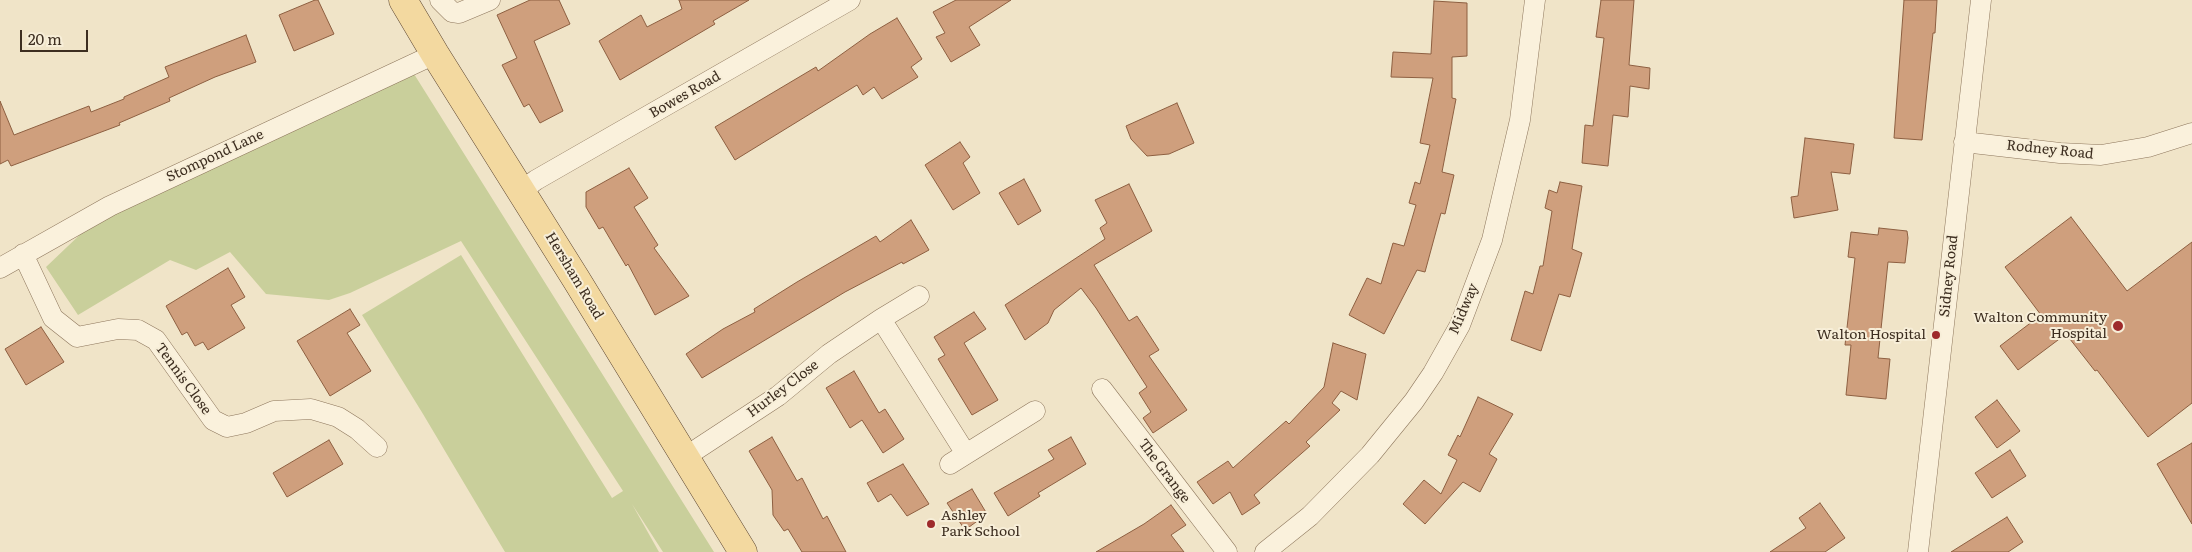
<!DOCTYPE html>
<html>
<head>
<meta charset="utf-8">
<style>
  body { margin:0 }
  #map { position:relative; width:2192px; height:552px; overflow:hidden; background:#f0e4c8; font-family:Literata,serif }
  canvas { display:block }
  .scale { position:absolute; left:20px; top:30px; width:68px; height:22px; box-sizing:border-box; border:2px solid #3d2e20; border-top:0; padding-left:6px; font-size:15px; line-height:18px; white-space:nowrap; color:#3d2e20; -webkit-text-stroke:4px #f7eed8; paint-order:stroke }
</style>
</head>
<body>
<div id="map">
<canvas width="2192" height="552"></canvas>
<div class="scale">20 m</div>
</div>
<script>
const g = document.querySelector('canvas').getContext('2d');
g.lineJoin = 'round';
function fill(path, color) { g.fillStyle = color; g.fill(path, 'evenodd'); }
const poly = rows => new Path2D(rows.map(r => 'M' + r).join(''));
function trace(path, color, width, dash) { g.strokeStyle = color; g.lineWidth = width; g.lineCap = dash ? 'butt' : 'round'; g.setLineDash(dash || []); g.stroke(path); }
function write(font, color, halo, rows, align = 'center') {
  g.font = font + ' Literata,serif'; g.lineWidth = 4; g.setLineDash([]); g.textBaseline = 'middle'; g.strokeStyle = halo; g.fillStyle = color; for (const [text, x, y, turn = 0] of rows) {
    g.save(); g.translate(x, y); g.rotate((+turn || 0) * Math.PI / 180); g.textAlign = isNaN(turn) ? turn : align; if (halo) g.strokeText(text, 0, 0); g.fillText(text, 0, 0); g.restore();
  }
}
const green = poly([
  [409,66,714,552,663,552,632,504,659,552,505,552,423,414,362,315,461,255,612,498,623,491,461,241,350,293,329,300,266,294,230,252,196,270,170,260,78,315,46,267,110,206]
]);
const building = poly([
  [315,0,318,0,334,34,294,51,279,15,315,0],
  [530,0,559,0,570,24,534,41,563,111,540,123,529,104,524,107,502,65,517,58,497,15,530,0],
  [679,0,749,0,713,21,715,24,620,80,599,41,641,15,647,27,682,9,679,0],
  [956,0,1011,0,969,27,980,45,951,62,936,37,945,33,933,12,956,0],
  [1601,0,1634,0,1629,65,1650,68,1649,89,1630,86,1628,117,1613,115,1608,166,1582,163,1585,125,1593,126,1604,38,1596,37,1601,0],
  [1904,0,1937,0,1935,33,1933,33,1922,140,1894,138,1904,0],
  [1434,1,1467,3,1467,56,1452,57,1452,98,1456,99,1442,172,1454,175,1445,214,1441,213,1425,272,1417,270,1384,334,1349,315,1367,278,1381,284,1393,243,1404,246,1416,205,1409,203,1415,182,1420,184,1430,145,1420,143,1433,78,1391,77,1393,52,1431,54,1434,1],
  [897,18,922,59,911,67,918,77,882,99,874,87,863,95,857,85,735,160,715,127,816,67,818,71,870,34,897,18],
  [246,35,256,62,215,77,169,98,170,101,119,123,120,125,11,166,8,160,0,164,0,101,14,135,89,106,91,112,124,99,124,97,169,77,165,67,246,35],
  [1177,103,1194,143,1169,154,1147,156,1131,139,1126,126,1177,103],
  [1805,138,1854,144,1850,174,1831,172,1838,210,1794,218,1791,197,1798,196,1805,138],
  [960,142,970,157,963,163,980,193,953,210,925,165,960,142],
  [629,168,648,198,634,207,658,245,654,248,689,296,655,315,628,264,626,266,603,227,599,229,586,207,586,192,629,168],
  [1024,179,1041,211,1018,225,999,193,1024,179],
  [1560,182,1582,186,1572,249,1582,253,1570,297,1559,294,1541,351,1511,340,1525,291,1533,294,1540,266,1543,266,1552,211,1545,208,1549,190,1557,193,1560,182],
  [1129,184,1152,231,1094,265,1129,321,1137,316,1159,350,1149,356,1187,410,1153,433,1143,418,1151,412,1139,393,1147,387,1096,308,1081,288,1054,310,1048,323,1025,340,1005,305,1105,239,1100,228,1107,223,1095,200,1129,184],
  [2071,217,2127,291,2192,242,2192,403,2148,437,2097,370,2095,371,2066,334,2018,370,2000,346,2041,315,2005,267,2071,217],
  [911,220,929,250,903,264,902,262,845,292,702,378,686,354,723,329,755,312,754,309,797,282,876,236,880,242,911,220],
  [1879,228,1907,231,1908,238,1905,263,1888,262,1878,358,1890,359,1886,399,1846,395,1851,345,1845,345,1855,258,1848,257,1851,232,1878,235,1879,228],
  [228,268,245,297,231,305,245,328,208,350,203,342,195,346,187,332,182,335,166,306,228,268],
  [350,309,360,325,347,333,371,371,330,396,297,341,350,309],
  [974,312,986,329,964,343,998,400,972,415,938,359,945,355,934,337,974,312],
  [41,327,64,362,26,385,5,349,41,327],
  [1333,343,1366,354,1357,400,1341,391,1332,403,1340,410,1306,442,1310,446,1254,495,1260,503,1242,515,1230,492,1213,504,1197,482,1228,461,1233,468,1286,421,1289,424,1324,387,1333,343],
  [854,371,879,413,885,409,904,439,883,453,862,420,850,428,826,388,854,371],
  [1478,397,1513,414,1489,454,1497,459,1480,492,1463,482,1425,524,1403,504,1424,480,1441,494,1457,460,1448,455,1458,435,1460,437,1478,397],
  [1997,400,2020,431,1997,448,1975,417,1997,400],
  [772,437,797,481,802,478,823,519,827,516,846,552,802,552,788,529,784,531,773,515,772,490,749,451,772,437],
  [1071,437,1086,464,1038,493,1040,496,1008,516,994,493,1054,459,1048,450,1071,437],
  [329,440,343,464,287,497,273,473,329,440],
  [2192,443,2192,524,2157,464,2192,443],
  [2010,450,2026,476,1992,498,1975,473,2010,450],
  [903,464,929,504,907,516,891,494,878,502,867,483,903,464],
  [972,489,987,514,965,530,947,503,972,489],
  [1820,503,1845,538,1825,552,1770,552,1806,528,1799,518,1820,503],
  [1171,505,1186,525,1171,535,1184,552,1096,552,1144,524,1171,505],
  [2007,517,2023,542,2008,552,1951,552,2007,517]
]);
const minor = poly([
  [440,0,452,12,459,13,490,0],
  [1964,142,2060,153,2101,155,2148,147,2192,133],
  [521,191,536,180,850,0],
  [23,254,53,318,77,337,118,329,138,330,156,340,213,420,227,427,246,423,274,411,311,409,338,417,357,429,377,447],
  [0,268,110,206,435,54],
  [919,296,881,319,966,454],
  [1102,389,1227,552],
  [685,457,778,396,829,354,881,319],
  [950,464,1035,411],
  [1265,552,1310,516,1370,455,1414,401,1433,373,1460,325,1492,240,1520,120,1535,0],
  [1918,552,1981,0]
]);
const primary = poly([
  [403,0,435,54,576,279,743,552]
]);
const markers = [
  [2118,326,6,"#9e2a2b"],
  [1936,335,5,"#9e2a2b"],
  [931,524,5,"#9e2a2b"]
];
const streetNames = [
  ["Bowes Road",685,95,-30],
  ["Rodney Road",2050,150,6],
  ["Stompond Lane",215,156,-25],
  ["Hersham Road",574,276,59],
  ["Sidney Road",1949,276,-84],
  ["Midway",1464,309,-67],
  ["Tennis Close",183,379,54],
  ["Hurley Close",783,389,-37],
  ["The Grange",1164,471,53]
];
const poiNames = [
  ["Walton Community",2107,318],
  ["Hospital",2107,334],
  ["Walton Hospital",1926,335],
  ["Ashley",941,516,"left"],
  ["Park School",941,532,"left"]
];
fill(green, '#c9cf9b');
fill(building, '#cf9f7d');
trace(building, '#8d5f41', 1);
trace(minor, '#8d765c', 21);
trace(primary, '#5b4430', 29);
trace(minor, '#faf1dc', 20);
trace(primary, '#f3d9a0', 28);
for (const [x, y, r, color] of markers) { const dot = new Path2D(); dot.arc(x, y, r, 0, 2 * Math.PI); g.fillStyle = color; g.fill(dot); trace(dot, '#f7eed8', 2); }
write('14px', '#3d2e20', '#f7eed8', streetNames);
write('14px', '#3d2e20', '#f7eed8', poiNames, 'right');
</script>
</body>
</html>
